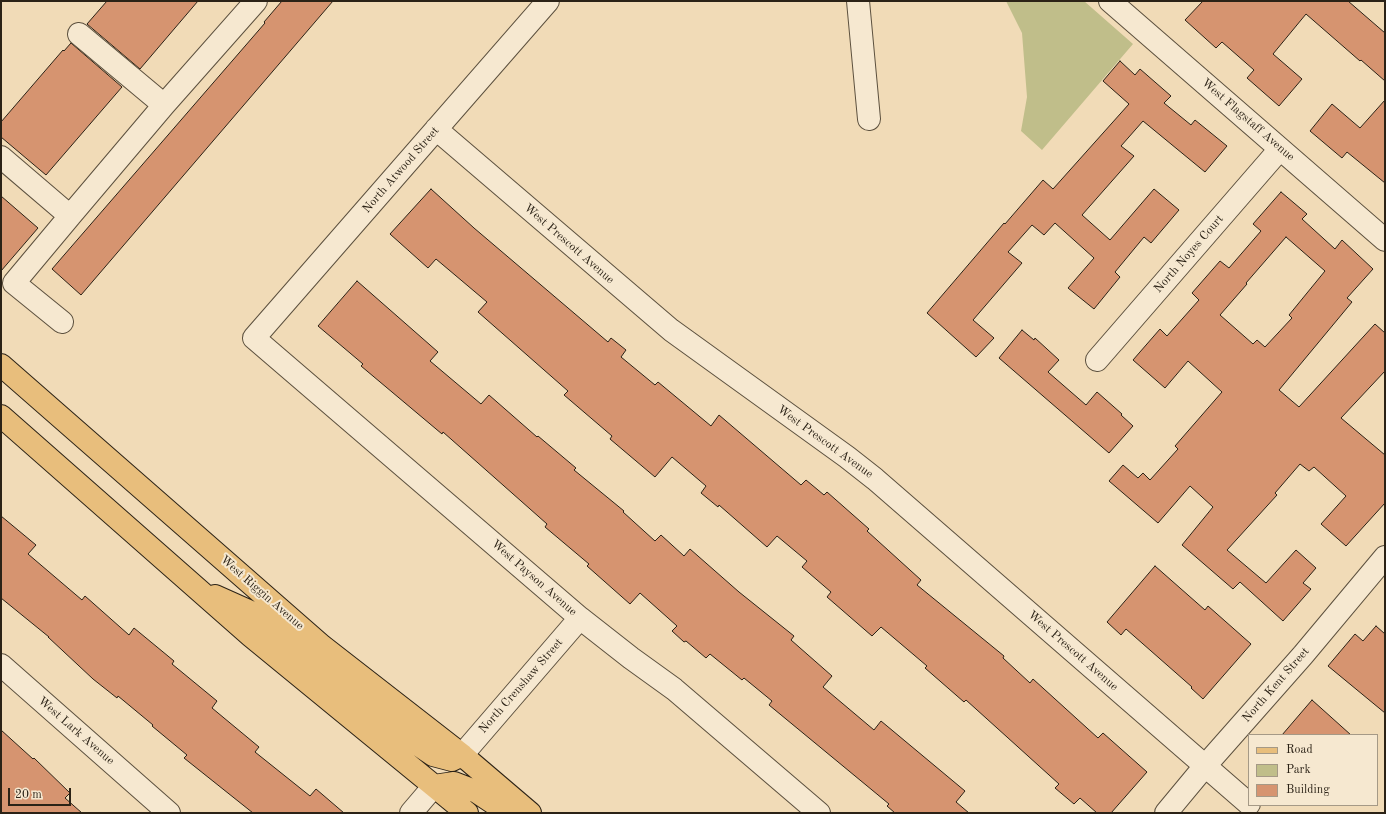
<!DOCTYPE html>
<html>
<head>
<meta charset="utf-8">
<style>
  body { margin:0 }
  #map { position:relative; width:1386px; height:814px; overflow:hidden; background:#f1dbb7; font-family:"Old Standard TT",serif }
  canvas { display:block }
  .frame { position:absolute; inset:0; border:2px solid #2b2216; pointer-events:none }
  .legend { position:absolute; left:1248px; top:734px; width:130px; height:72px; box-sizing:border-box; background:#f6e8d0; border:1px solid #a59986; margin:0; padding:5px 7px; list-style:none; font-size:12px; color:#2b2216 }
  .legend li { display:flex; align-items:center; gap:8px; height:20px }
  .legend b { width:20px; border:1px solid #a59986 }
  .scale { position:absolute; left:8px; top:788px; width:63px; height:18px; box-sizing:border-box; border:2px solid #2b2216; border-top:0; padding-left:5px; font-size:12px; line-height:14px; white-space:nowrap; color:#2b2216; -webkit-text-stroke:3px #f6e8d0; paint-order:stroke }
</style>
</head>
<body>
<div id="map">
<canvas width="1386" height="814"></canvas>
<div class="frame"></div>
<ul class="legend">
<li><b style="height:5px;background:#e8be7c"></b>Road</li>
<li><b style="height:11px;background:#c0be8a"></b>Park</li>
<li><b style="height:11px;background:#d69470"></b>Building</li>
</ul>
<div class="scale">20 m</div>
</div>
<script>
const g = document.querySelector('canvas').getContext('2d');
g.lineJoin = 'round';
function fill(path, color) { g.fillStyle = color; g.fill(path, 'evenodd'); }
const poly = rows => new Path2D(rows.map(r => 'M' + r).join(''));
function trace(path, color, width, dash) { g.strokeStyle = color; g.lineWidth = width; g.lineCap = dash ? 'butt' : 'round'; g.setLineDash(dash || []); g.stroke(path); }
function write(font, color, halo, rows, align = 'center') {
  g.font = font + ' "Old Standard TT",serif'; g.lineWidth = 4; g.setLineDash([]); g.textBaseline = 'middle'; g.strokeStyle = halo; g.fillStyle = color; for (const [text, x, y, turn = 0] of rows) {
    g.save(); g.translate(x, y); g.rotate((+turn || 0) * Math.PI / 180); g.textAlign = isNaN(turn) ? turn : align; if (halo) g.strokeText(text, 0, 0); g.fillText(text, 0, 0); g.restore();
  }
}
const green = poly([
  [1006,1,1084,1,1133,44,1042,150,1021,131,1027,97,1022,33]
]);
const building = poly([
  [107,1,198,1,140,69,87,24,107,1],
  [282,1,333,1,81,295,52,269,265,23,264,22,282,1],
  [1203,1,1348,1,1385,33,1385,81,1361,60,1360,61,1306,14,1273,54,1302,79,1279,106,1247,78,1254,70,1222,42,1216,48,1185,20,1203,1],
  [71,43,122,87,46,175,1,137,1,122,63,50,64,51,71,43],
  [1120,61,1135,75,1140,69,1171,96,1164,103,1191,125,1195,120,1227,146,1205,172,1143,121,1121,146,1134,156,1082,215,1110,240,1154,189,1179,210,1151,243,1144,237,1115,272,1120,277,1094,309,1068,288,1094,258,1055,223,1044,235,1032,225,1008,252,1022,263,973,320,994,338,976,357,927,313,1004,223,1005,224,1043,180,1053,189,1129,104,1103,81,1120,61],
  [1385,100,1385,183,1347,152,1342,158,1310,131,1332,104,1360,128,1385,100],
  [431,189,474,228,608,342,611,338,626,350,621,357,655,385,658,382,711,426,719,415,801,485,806,480,824,495,827,492,869,529,867,531,921,580,917,585,1004,656,1003,658,1030,683,1033,679,1098,738,1103,733,1147,772,1111,813,1097,813,1080,798,1074,804,1055,788,1059,784,966,700,964,702,925,668,927,666,881,627,872,636,827,597,831,592,802,567,807,561,777,536,767,547,719,505,718,507,701,493,706,486,672,457,655,477,610,439,612,436,564,395,568,391,478,312,487,302,436,259,428,268,390,234,431,189],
  [1281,192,1307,214,1302,219,1335,249,1342,240,1373,269,1347,298,1352,302,1279,390,1299,407,1375,324,1385,333,1385,371,1341,418,1385,455,1385,503,1346,546,1321,524,1346,496,1314,467,1309,471,1300,464,1275,493,1277,495,1227,550,1266,583,1296,550,1316,568,1303,583,1311,589,1283,621,1240,582,1233,589,1182,545,1213,507,1190,486,1158,523,1109,481,1123,465,1138,478,1143,473,1150,480,1178,449,1175,446,1222,392,1188,361,1165,388,1133,360,1160,329,1167,336,1199,300,1192,293,1220,261,1229,268,1261,231,1253,224,1281,192],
  [1286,237,1325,271,1289,315,1292,318,1265,347,1257,340,1253,344,1220,315,1247,284,1246,283,1286,237],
  [1,196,38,228,1,271,1,196],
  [357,281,438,352,430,361,481,404,489,395,537,437,538,436,576,468,574,470,624,511,623,512,655,541,661,535,684,556,690,549,739,592,794,636,791,640,832,676,823,687,874,730,881,721,965,791,956,802,969,813,895,813,887,806,889,804,769,705,772,701,744,678,742,680,710,654,706,658,686,641,684,642,672,631,677,626,640,593,630,604,587,566,589,564,545,527,547,524,443,432,442,434,361,366,363,364,318,326,357,281],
  [1022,330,1034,340,1035,338,1059,360,1048,372,1086,405,1097,392,1122,414,1121,415,1133,426,1109,453,999,358,1022,330],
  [1,516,36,545,28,554,82,600,85,596,129,635,134,628,174,661,172,664,217,701,212,708,259,747,255,752,310,796,316,789,344,813,253,813,184,758,187,755,152,726,153,725,118,696,117,698,93,679,48,637,49,637,1,598,1,516],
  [1155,566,1205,610,1208,606,1251,644,1203,699,1191,688,1192,687,1126,629,1121,635,1107,622,1155,566],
  [1376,626,1385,634,1385,713,1328,666,1355,634,1363,641,1376,626],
  [1312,700,1351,735,1282,735,1312,700],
  [1,730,33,759,34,758,70,793,65,798,82,813,1,813,1,730]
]);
const minor = poly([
  [548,1,254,338,580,618,631,658,674,689,819,813],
  [858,1,869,119],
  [1110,1,1385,240],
  [79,34,164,105],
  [436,129,671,330,847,457,875,479,1249,804],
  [1,157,70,216,164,105,256,1],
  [62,322,14,283,70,216],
  [1097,360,1280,149],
  [1,665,169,813],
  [462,755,580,618],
  [411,813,434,786],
  [1166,813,1205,766,1303,655,1385,557]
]);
const major = poly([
  [1,365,322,646,462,755,530,813],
  [1,416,251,636,467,813],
  [215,596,253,613,402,734,433,755,452,760,462,755],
  [434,786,454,783,477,792,495,804,506,813]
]);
const streetNames = [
  ["West Flagstaff Avenue",1248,120,41],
  ["North Atwood Street",401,170,-49],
  ["West Prescott Avenue",569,244,41],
  ["North Noyes Court",1189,254,-49],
  ["West Prescott Avenue",825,442,36],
  ["West Payson Avenue",534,578,41],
  ["West Riggin Avenue",262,593,41],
  ["West Prescott Avenue",1073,651,41],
  ["North Kent Street",1276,685,-49],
  ["North Crenshaw Street",521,686,-49],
  ["West Lark Avenue",76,731,41]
];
fill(green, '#c0be8a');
fill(building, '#d69470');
trace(building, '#2b2216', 1);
trace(minor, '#5c503e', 24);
trace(major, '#2b2216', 24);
trace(minor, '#f6e8d0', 22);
trace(major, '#e8be7c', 22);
write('12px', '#2b2216', '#f6e8d0', streetNames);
</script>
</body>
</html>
